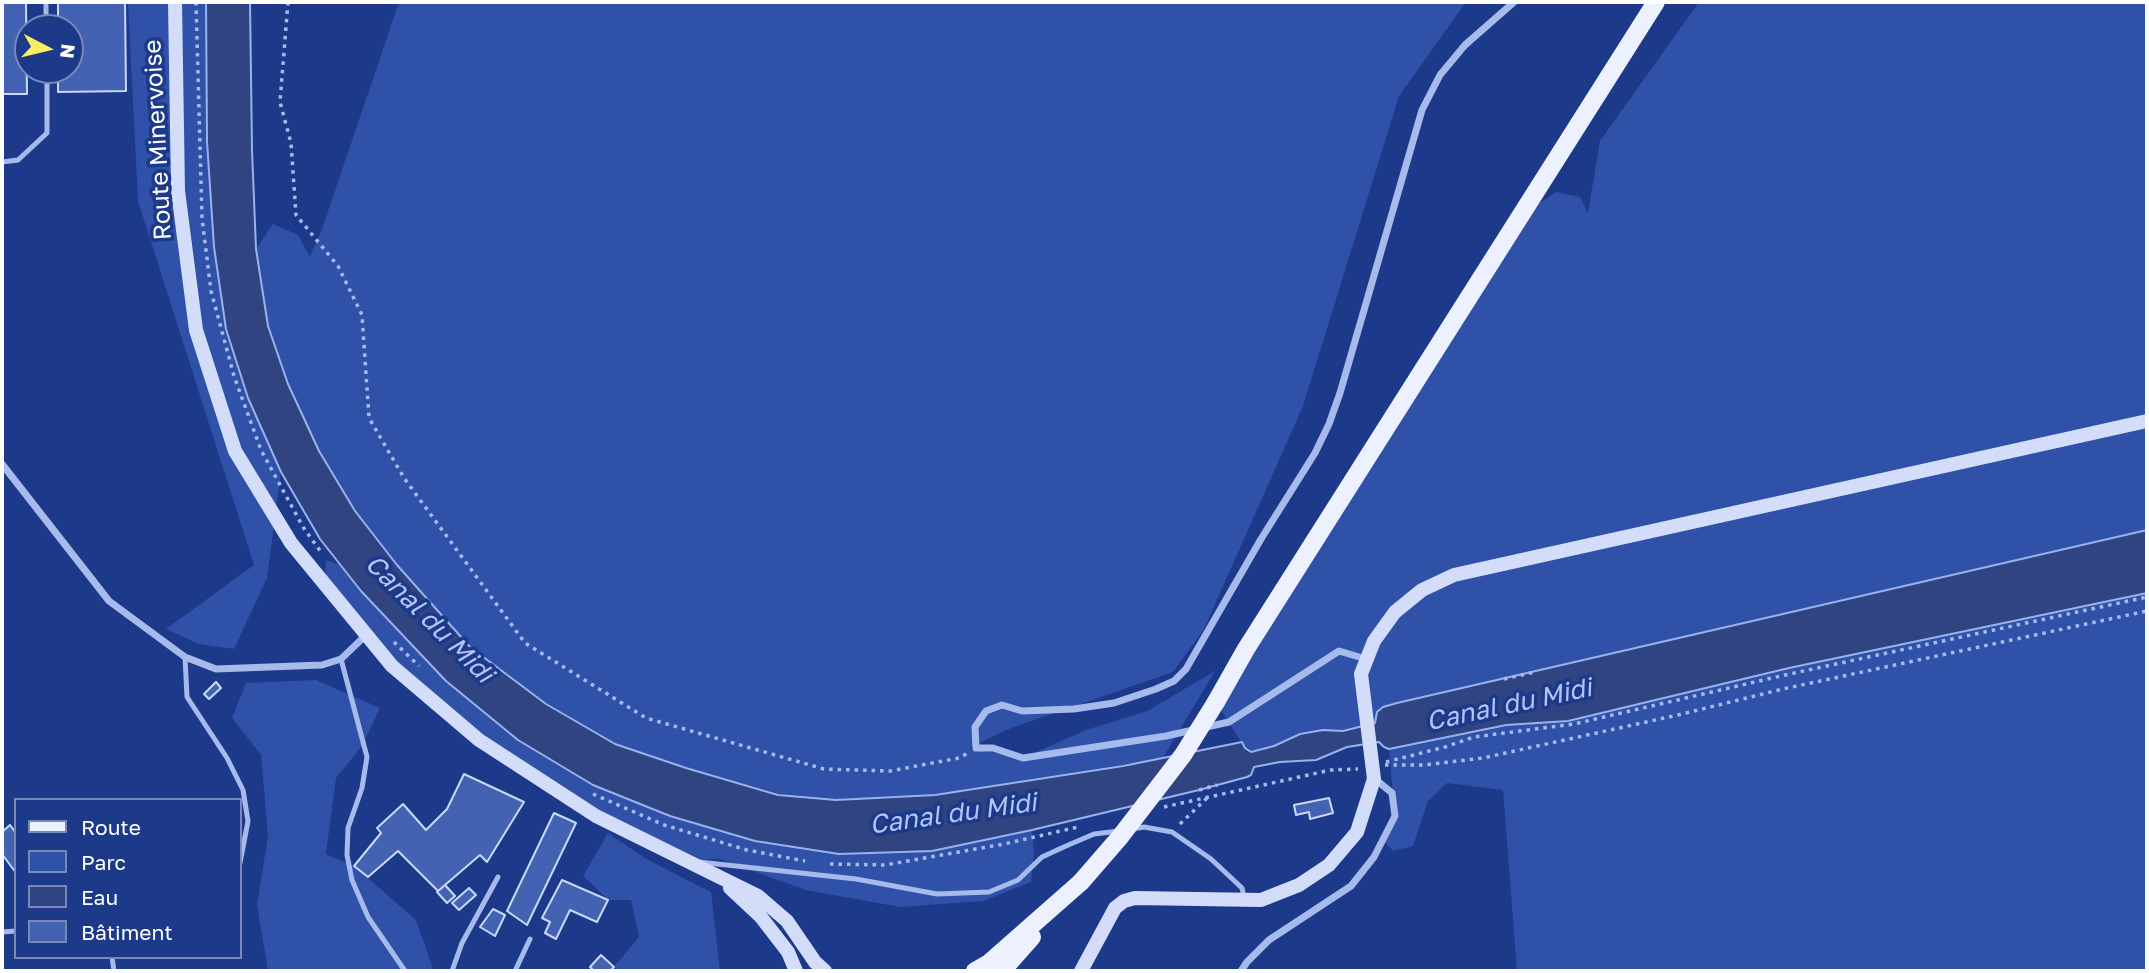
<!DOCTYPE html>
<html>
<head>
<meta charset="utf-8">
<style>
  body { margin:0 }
  #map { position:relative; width:2149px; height:973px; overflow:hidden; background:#1c398a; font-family:"Golos Text",sans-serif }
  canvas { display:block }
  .frame { position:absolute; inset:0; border:4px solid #fff; pointer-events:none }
  .legend { position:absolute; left:14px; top:798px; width:228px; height:161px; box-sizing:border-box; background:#1c398a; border:2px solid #7788b9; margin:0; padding:9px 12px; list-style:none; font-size:21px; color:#fff }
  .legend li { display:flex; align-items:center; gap:14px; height:35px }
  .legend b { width:35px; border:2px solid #7788b9 }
  .north { position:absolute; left:14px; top:14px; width:70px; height:70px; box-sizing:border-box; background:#1c398a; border:2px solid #7788b9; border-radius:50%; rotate:97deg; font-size:19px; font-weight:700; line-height:28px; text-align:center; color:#fff }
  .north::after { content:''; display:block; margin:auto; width:24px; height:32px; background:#fdeb64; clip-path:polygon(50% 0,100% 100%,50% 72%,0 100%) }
</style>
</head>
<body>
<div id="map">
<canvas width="2149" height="973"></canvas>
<div class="frame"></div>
<ul class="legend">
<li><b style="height:9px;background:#ecf0ff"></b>Route</li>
<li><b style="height:19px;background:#2f51a8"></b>Parc</li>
<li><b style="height:19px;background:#2f4481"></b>Eau</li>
<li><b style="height:19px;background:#4462b2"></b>Bâtiment</li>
</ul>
<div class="north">N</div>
</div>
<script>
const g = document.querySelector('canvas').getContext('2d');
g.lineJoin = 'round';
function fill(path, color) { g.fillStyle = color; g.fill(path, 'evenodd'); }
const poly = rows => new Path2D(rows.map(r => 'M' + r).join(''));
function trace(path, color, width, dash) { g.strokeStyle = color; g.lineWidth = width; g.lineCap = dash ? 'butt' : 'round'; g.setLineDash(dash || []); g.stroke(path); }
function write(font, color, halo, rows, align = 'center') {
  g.font = font + ' "Golos Text",sans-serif'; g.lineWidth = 7; g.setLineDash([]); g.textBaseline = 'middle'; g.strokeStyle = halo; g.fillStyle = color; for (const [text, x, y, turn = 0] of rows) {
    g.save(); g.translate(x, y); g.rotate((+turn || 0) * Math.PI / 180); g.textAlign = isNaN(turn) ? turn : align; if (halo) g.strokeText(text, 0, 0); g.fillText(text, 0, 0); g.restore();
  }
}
const green = poly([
  [128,2,206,2,207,141,214,247,226,329,248,398,281,472,267,578,234,649,199,644,166,629,254,565,138,201],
  [399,2,1466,2,1399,96,1303,406,1204,629,1173,672,1011,728,969,748,1023,758,1086,730,1147,711,1215,671,1163,758,935,795,836,800,784,795,691,769,615,744,546,704,470,647,397,565,355,511,319,451,288,384,268,326,256,249,273,224,298,235,310,257,323,226],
  [1699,2,2147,2,2147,530,1397,703,1384,707,1376,723,1366,726,1280,742,1274,746,1251,752,1245,748,1216,702,1523,214,1556,192,1580,197,1588,213,1600,141],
  [326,560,341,565,361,591,446,681,518,740,593,785,670,816,932,851,1032,830,1034,854,1031,882,983,901,900,907,806,890,720,859,686,860,479,740,392,666,325,585],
  [2147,593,2147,971,1517,971,1503,790,1447,783,1428,801,1413,846,1393,851,1383,840,1395,816,1389,749,1506,725,1568,721,1789,668],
  [316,680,380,708,362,746,336,778,326,854,354,866,416,920,434,971,268,971,257,905,268,836,261,755,232,718,246,683],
  [608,833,648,860,711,892,720,971,617,971,614,967,639,937,631,900,608,900,583,876]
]);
const water = poly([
  [206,2,250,2,252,150,256,249,268,326,288,384,319,451,355,511,397,565,470,647,546,704,615,744,686,768,778,795,836,800,935,795,1123,766,1242,742,1245,748,1251,752,1274,746,1300,734,1323,730,1343,731,1375,723,1377,712,1383,707,1397,703,2147,530,2147,593,1789,668,1568,721,1506,725,1389,749,1384,747,1379,742,1347,747,1316,760,1280,762,1254,767,1251,775,1247,777,1199,790,1032,830,932,851,839,854,755,841,670,816,593,785,518,740,446,681,361,591,320,539,281,472,248,398,226,329,214,247,207,141,206,2]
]);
const building = poly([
  [2,2,26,2,27,94,2,94,2,2],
  [58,2,125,2,126,91,58,92,58,70,70,70,70,28,58,28,58,2],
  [216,682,221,688,209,699,204,694,216,682],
  [464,774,524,802,487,862,480,855,438,891,398,851,368,877,354,866,381,833,377,828,403,804,426,830,447,809,464,774],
  [1329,798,1333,813,1310,819,1309,812,1296,815,1294,805,1329,798],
  [554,813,576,823,527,925,507,911,554,813],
  [10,825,16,833,16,873,2,854,2,832,10,825],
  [562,880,608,900,597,922,570,910,556,939,545,933,550,922,542,918,562,880],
  [445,885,455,896,447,903,437,892,445,885],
  [469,888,476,895,459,910,452,903,469,888],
  [493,909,505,915,495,936,480,927,493,909],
  [601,955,614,967,610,971,594,971,590,967,601,955]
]);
const path = poly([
  [196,2,202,218,211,291,234,376,261,450,303,527,321,552],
  [288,2,280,102,291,143,296,215,338,266,362,315,369,418,404,478,525,643,646,718,824,769,890,771,959,758,968,753],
  [394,642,419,666],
  [1504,679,1535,672],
  [1386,762,1445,747,1474,737,1574,724,1785,675,2147,597],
  [1385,765,1424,765,1483,758,1678,715,1783,689,2147,611],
  [1199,790,1217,785],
  [593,794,664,825,747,850,805,861],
  [1164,807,1331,770,1358,769],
  [1180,824,1207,798],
  [830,864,885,865,1004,844,1078,827]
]);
const lane = poly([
  [46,2,46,28],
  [2,162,18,160,47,133,47,70],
  [185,657,187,697,227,758,243,790,248,821,240,863],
  [341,659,367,757,362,788,348,828,347,855,352,880,368,917,405,971],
  [1132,829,1144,827,1172,832,1211,859,1242,888,1244,897],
  [699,862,856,879,937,894,989,892,1018,880,1042,857,1066,846,1094,834,1119,831],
  [2,932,16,931],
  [112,957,114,971],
  [452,971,462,943,498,877],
  [515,971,530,939]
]);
const street = poly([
  [2,464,109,601,185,657,216,669,322,665,341,659,366,635],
  [1366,659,1339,651,1229,722,1166,736,1023,758,993,748,976,748,975,727,986,711,1002,705,1022,711,1074,709,1114,703,1156,689,1174,681,1186,669,1261,539,1315,453,1329,424,1340,393,1422,110,1440,75,1465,45,1514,2],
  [1241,971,1247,962,1269,940,1351,886,1374,857,1395,816,1392,793,1375,779]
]);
const secondary = poly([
  [175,2,178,191,196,330,235,451,291,543,392,666,479,740,596,816,758,896,787,921,815,962,825,971],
  [730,888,761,917,788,952,796,971],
  [1081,971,1115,908,1124,901,1135,898,1261,900,1299,885,1329,865,1357,832,1374,779,1361,674,1374,641,1395,612,1422,590,1454,575,2147,421]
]);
const primary = poly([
  [1216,702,1246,649,1656,2],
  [975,971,989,963,1081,882],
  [1002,971,1032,937]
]);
const primaryBridge = poly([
  [1081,882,1120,837,1183,755,1216,702]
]);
const streetNames = [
  ["Route Minervoise",158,140,-93]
];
const waterNames = [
  ["Canal du Midi",429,619,45],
  ["Canal du Midi",1509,705,-12],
  ["Canal du Midi",953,814,-8]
];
fill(green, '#2f51a8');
fill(water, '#2f4481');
trace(water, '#99b2ee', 2);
fill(building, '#4462b2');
trace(building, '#ccd8f9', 2);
trace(path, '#a6baec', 3.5, [3.5, 5]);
trace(lane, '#a6baec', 5);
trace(street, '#a6baec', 7);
trace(secondary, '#d3ddf9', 14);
trace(primary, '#ecf0ff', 18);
trace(primaryBridge, '#ecf0ff', 18);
write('24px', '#fff', '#1c398a', streetNames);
write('italic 26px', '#b2c5f4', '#1c398a', waterNames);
</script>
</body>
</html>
